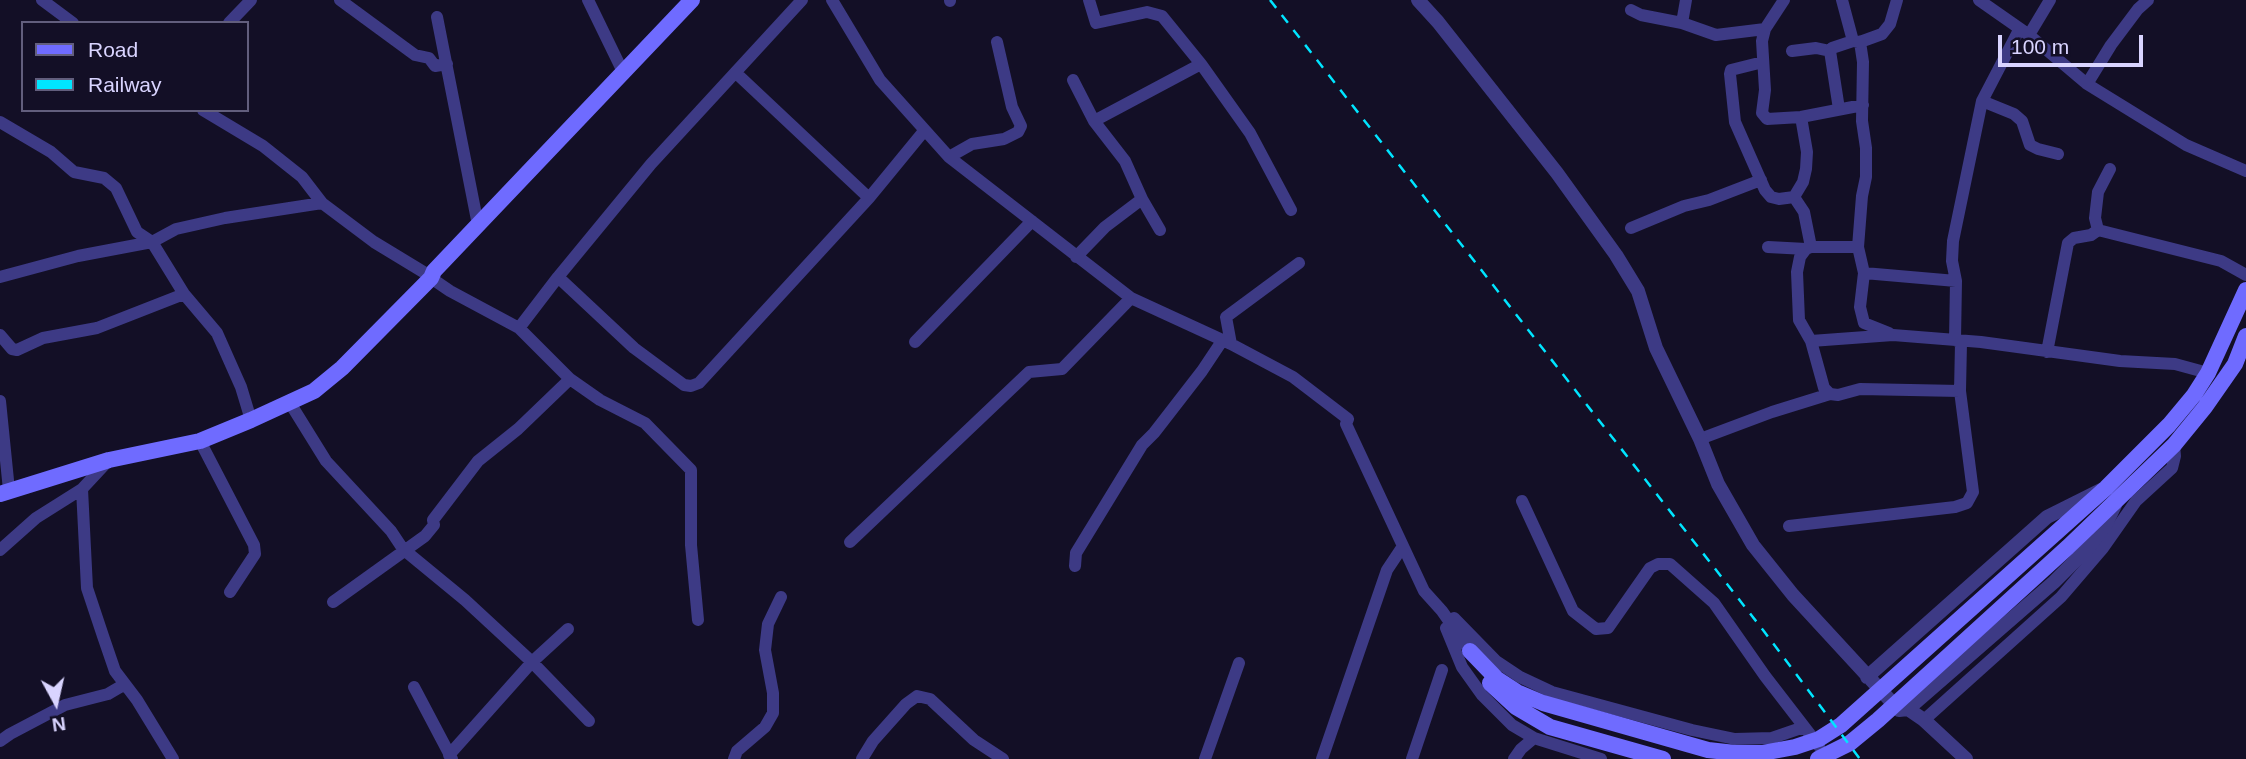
<!DOCTYPE html>
<html>
<head>
<meta charset="utf-8">
<style>
  body { margin:0 }
  #map { position:relative; width:2246px; height:759px; overflow:hidden; background:#130f26; font-family:Arial,sans-serif }
  canvas { display:block }
  .legend { position:absolute; left:21px; top:21px; width:228px; height:91px; box-sizing:border-box; background:#130f26; border:2px solid #625e7d; margin:0; padding:9px 12px; list-style:none; font-size:21px; color:#d9d4ff }
  .legend li { display:flex; align-items:center; gap:14px; height:35px }
  .legend b { width:35px; border:2px solid #625e7d }
  .north { position:absolute; left:21px; top:668px; width:70px; height:70px; -webkit-text-stroke:5px #130f26; paint-order:stroke; rotate:172deg; font-size:19px; font-weight:700; line-height:28px; text-align:center; color:#d9d4ff }
  .north::after { content:''; display:block; margin:auto; width:24px; height:32px; background:#d9d4ff; clip-path:polygon(50% 0,100% 100%,50% 72%,0 100%) }
  .scale { position:absolute; left:1998px; top:35px; width:145px; height:32px; box-sizing:border-box; border:4px solid #d9d4ff; border-top:0; padding-left:9px; font-size:21px; line-height:24px; white-space:nowrap; color:#d9d4ff; -webkit-text-stroke:5px #130f26; paint-order:stroke }
</style>
</head>
<body>
<div id="map">
<canvas width="2246" height="759"></canvas>
<ul class="legend">
<li><b style="height:9px;background:#6f6bff"></b>Road</li>
<li><b style="height:9px;background:#00e5ff"></b>Railway</li>
</ul>
<div class="north">N</div>
<div class="scale">100 m</div>
</div>
<script>
const g = document.querySelector('canvas').getContext('2d');
g.lineJoin = 'round';
const poly = rows => new Path2D(rows.map(r => 'M' + r).join(''));
function trace(path, color, width, dash) { g.strokeStyle = color; g.lineWidth = width; g.lineCap = dash ? 'butt' : 'round'; g.setLineDash(dash || []); g.stroke(path); }
const minor = poly([
  [42,0,73,23],
  [340,0,415,55,429,58,435,66,447,64],
  [588,0,624,74],
  [832,0,880,80,949,157,1131,298,1231,344,1293,377,1348,419,1346,424,1424,591,1442,611,1470,651],
  [950,0,950,1],
  [1089,0,1096,23,1147,12,1162,16,1201,64,1250,133,1291,210],
  [1686,0,1682,23,1716,35,1765,29],
  [1784,0,1765,29,1762,41,1765,90,1762,113,1767,119,1801,117,1863,105],
  [1842,0,1853,41,1860,42],
  [1979,0,2029,35,2087,84,2186,145,2246,171],
  [1631,10,1641,15,1682,23],
  [437,17,478,225],
  [229,23,251,0],
  [2029,35,2050,0],
  [1792,51,1816,48,1830,51],
  [1763,62,1731,70,1730,74,1735,122,1765,190,1771,197,1779,199,1794,197,1804,212,1811,247],
  [736,73,869,198],
  [1073,80,1094,121,1125,161,1142,199,1160,230],
  [2087,84,2111,45,2138,9,2148,0],
  [1982,101,2014,114,2022,121,2030,145,2038,149,2058,154],
  [1839,109,1830,51,1832,48,1853,41],
  [203,110,263,146,302,177,322,203,374,242,430,276],
  [1094,121,1201,64],
  [0,122,51,152,74,172,104,178,116,188,137,232,152,242,184,294,217,333,241,387,251,420],
  [949,157,972,144,1004,139,1018,132,1021,126,1012,107,997,42],
  [2110,169,2098,192,2095,218,2098,230,2221,261,2246,275],
  [1794,197,1803,182,1806,169,1807,152,1801,117],
  [1631,228,1684,206,1709,200,1761,180],
  [1768,247,1806,249],
  [1858,247,1811,247,1806,249,1800,257,1797,272,1799,320,1811,341,1824,388,1830,394,1838,395,1860,389,1960,391],
  [1076,257,1105,227,1142,199],
  [1864,273,1956,281],
  [0,277,78,256,152,242,176,229,225,218,322,203],
  [558,277,634,348,684,385,691,386,699,383,869,198,924,131],
  [431,278,450,291,519,328,570,379,600,400,645,423,691,470,691,545,698,620],
  [519,328,558,277,651,164,802,0],
  [1889,333,1864,323,1860,307,1864,273,1858,247,1862,196,1866,177,1866,148,1862,121,1863,62,1860,42,1882,34,1890,24,1897,0],
  [0,335,12,349,17,350,43,338,97,328,184,294],
  [1811,341,1893,335,1981,342,2120,361,2175,364,2208,373],
  [915,342,1032,221],
  [1231,344,1226,317,1299,263],
  [2047,352,2068,243,2074,238,2091,235,2098,230],
  [0,401,9,490],
  [290,403,326,461,391,531,403,549,465,600,532,662,589,721],
  [1700,439,1772,412,1830,394],
  [200,441,254,545,255,554,230,592],
  [82,489,87,588,103,636,115,671,137,700,173,759],
  [1522,501,1573,611,1596,629,1608,628,1650,568,1658,564,1670,564,1714,603,1765,676,1819,746],
  [1789,526,1955,507,1967,503,1973,492,1960,391,1961,343,1955,340,1956,281,1952,261,1953,241,1982,101,2019,30],
  [850,542,1029,372,1062,369,1131,298],
  [0,550,36,518,82,489,109,460],
  [1075,566,1076,553,1142,445,1154,433,1202,371,1222,341],
  [333,602,425,536,434,525,433,520,478,461,518,429,570,379],
  [1454,618,1496,661,1520,677,1552,692,1692,730,1735,739,1772,738,1804,727],
  [1446,628,1462,667,1482,695,1512,725,1534,738,1601,759],
  [414,687,452,759],
  [1924,720,2061,597,2103,548,2136,501,2172,468,2175,456,2174,445],
  [0,741,10,734,65,705,108,694,125,684],
  [449,755,532,662,568,629],
  [734,759,737,751,765,727,773,713,773,693,765,650,768,624,781,597],
  [862,759,873,741,906,704,917,696,930,699,974,740,1003,759],
  [1205,759,1239,663],
  [1322,759,1387,570,1403,546],
  [1412,759,1442,670],
  [1514,759,1521,749,1534,738]
]);
const tertiary = poly([
  [1418,0,1438,22,1557,173,1616,255,1638,291,1656,348,1700,439,1718,484,1753,545,1793,595,1899,710,1908,709,1924,720,1966,759],
  [1867,677,2047,517,2101,490],
  [1908,709,2054,582,2087,549,2106,524,2115,505]
]);
const secondary = poly([
  [0,494,109,460,200,441,251,420,314,391,342,368,431,278,434,271,692,0],
  [1470,651,1497,679,1517,692,1543,703,1708,750,1735,753,1762,753,1795,747,1819,739,1841,725,1860,708,2106,488,2169,425,2194,395,2208,373,2246,290],
  [1490,683,1516,707,1550,727,1663,759],
  [1818,759,1850,743,1878,720,2068,547,2174,445,2205,407,2235,364,2246,336]
]);
const rail = poly([
  [1270,0,1763,630,1860,759]
]);
trace(minor, '#3d3a85', 12);
trace(tertiary, '#3d3a85', 14);
trace(secondary, '#6f6bff', 16);
trace(rail, '#00e5ff', 2.5, [10, 9]);
</script>
</body>
</html>
